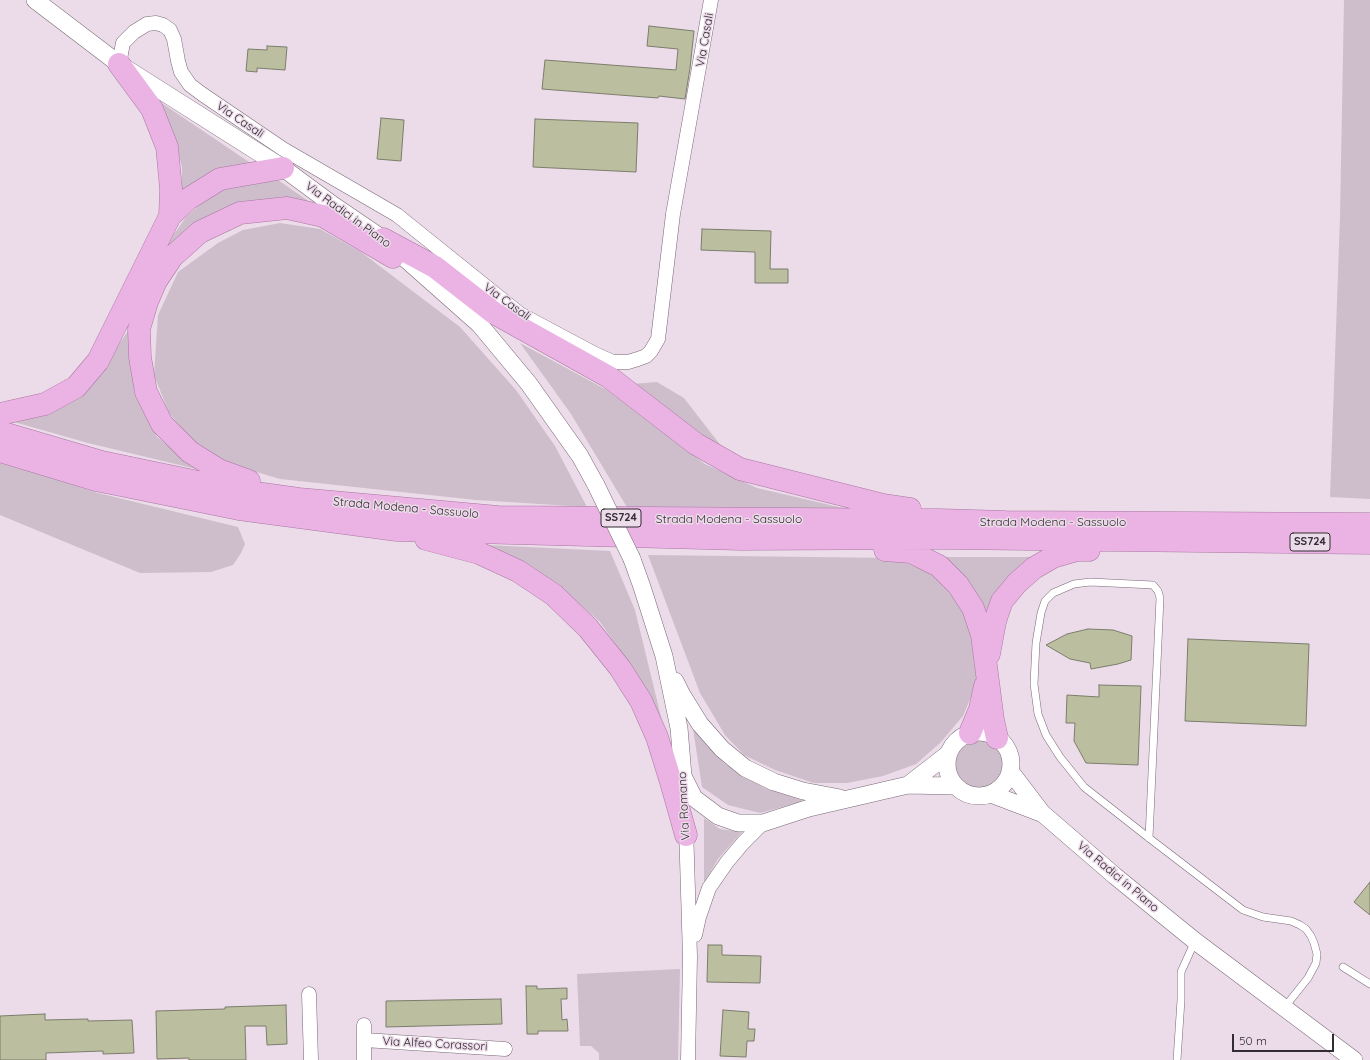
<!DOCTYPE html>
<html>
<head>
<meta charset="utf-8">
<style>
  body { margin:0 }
  #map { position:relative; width:1370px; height:1060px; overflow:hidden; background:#ecdbe9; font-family:Quicksand,sans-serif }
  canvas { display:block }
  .scale { position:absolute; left:1232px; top:1034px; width:102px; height:18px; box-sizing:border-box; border:2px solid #332c32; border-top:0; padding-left:5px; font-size:12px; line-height:14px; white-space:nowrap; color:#332c32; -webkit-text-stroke:3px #ecdbe9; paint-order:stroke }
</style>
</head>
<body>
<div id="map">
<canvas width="1370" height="1060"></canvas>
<div class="scale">50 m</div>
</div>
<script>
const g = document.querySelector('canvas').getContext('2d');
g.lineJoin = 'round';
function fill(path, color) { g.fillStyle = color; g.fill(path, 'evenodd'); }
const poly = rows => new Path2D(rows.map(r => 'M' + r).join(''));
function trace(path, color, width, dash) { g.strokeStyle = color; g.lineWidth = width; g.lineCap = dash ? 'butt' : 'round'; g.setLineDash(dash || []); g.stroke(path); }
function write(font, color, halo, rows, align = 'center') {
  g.font = font + ' Quicksand,sans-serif'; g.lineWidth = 3; g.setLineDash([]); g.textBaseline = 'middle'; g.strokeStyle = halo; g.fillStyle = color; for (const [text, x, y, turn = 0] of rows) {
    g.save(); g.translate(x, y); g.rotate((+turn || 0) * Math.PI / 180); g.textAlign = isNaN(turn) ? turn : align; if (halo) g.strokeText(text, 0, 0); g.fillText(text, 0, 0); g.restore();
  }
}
const green = poly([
  [1344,0,1370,0,1370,499,1330,497,1340,217],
  [160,102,255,166,182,195,182,167,173,133],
  [278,180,317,207,249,207,155,273,168,243,186,217,211,195,236,184],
  [280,223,320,229,361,252,460,327,516,390,555,446,587,507,476,500,280,479,233,465,201,450,169,413,154,375,158,315,178,272,218,243,243,230],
  [128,331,135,396,157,437,196,469,88,443,14,422,61,406,92,384],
  [520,343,607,390,705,464,757,488,856,511,628,509,571,414],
  [657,382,684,398,725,451,631,384],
  [0,461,98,493,238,527,245,544,241,553,233,565,211,572,140,573,0,515],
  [486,545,610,551,635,610,663,725,638,676,600,622,555,583],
  [648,555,895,558,930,573,958,602,977,646,976,685,963,716,940,743,916,764,883,776,847,783,814,783,775,770,744,755,725,735,700,693],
  [944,557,1042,557,990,623],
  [693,729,725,764,765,788,804,801,760,813,728,805,702,787],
  '953 764a25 25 0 1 1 50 0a25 25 0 1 1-50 0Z',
  [704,818,720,829,742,832,718,859,704,883],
  [680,969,678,1060,599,1060,599,1053,591,1046,580,1046,577,974]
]);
const building = poly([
  [649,26,694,31,690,68,685,99,659,96,658,98,542,89,545,60,676,70,678,49,647,46,649,26],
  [267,46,287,47,285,70,257,68,257,72,246,71,248,49,267,50,267,46],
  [381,118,404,120,401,161,377,159,381,118],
  [535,119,638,123,636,172,533,167,535,119],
  [702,229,771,231,770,269,788,269,788,283,755,283,755,252,701,250,702,229],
  [1088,629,1113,630,1132,636,1131,660,1118,664,1091,669,1090,663,1070,659,1046,645,1067,634,1088,629],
  [1188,639,1309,644,1306,726,1185,721,1188,639],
  [1099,685,1141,686,1138,765,1086,763,1074,741,1075,723,1066,723,1067,695,1099,697,1099,685],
  [1370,882,1370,915,1354,902,1370,882],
  [708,945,722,945,722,955,761,956,760,983,707,982,708,945],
  [526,986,537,986,537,989,567,988,567,999,561,999,562,1020,567,1019,568,1031,538,1031,538,1034,527,1034,526,986],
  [501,999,502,1024,386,1027,386,1001,501,999],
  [286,1005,287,1044,267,1045,266,1026,245,1026,246,1060,189,1060,189,1058,157,1059,156,1011,225,1009,225,1007,286,1005],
  [723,1010,749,1012,748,1029,755,1029,754,1041,747,1041,746,1057,720,1056,723,1010],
  [45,1014,45,1020,88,1019,88,1021,132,1020,134,1053,103,1054,103,1051,46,1053,46,1060,0,1060,0,1016,45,1014]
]);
const service = poly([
  [1149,838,1160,598,1158,591,1153,585,1090,582,1074,584,1053,593,1045,601,1041,613,1036,643,1034,684,1038,714,1046,735,1060,757,1084,787,1149,838,1243,910,1263,917,1291,921,1300,925,1306,929,1311,936,1314,943,1317,954,1316,963,1308,978,1284,1008],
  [1343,967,1370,984],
  [1177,1060,1181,1000,1181,972,1195,941]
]);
const minor = poly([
  [119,64,123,43,134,32,147,24,156,23,163,25,170,30,174,39,178,61,181,72,190,85,202,94,283,149,397,215,520,314,595,354,613,362,628,362,638,359,646,356,651,351,658,339,673,214,711,0],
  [686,826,690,957,688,1060],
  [695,935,699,917,709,888,727,862,743,843,763,823],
  [309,994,311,1060],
  [364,1025,364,1060],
  [364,1040,505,1049]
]);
const tertiary = poly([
  [35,0,119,64,283,168,333,205,383,239,480,325,529,384,580,456,596,485],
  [632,559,642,587,664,656,679,728,683,776,694,798,718,816,738,823,763,823,809,808,908,785,955,786],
  [675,681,682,695,700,724,722,749,745,768,774,782,803,791,840,798],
  '947 764a32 32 0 1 1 64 0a32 32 0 1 1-64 0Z',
  [1010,771,1042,813,1115,876,1195,941,1354,1060],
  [908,785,948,754],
  [991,794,1041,813]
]);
const trunk = poly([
  [170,216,188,199,220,179,283,168],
  [383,239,435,267,494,313,609,377,696,444,740,469,883,505,910,509],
  [0,414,45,404,76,387,98,361,170,216,171,189,167,147,152,109,119,64],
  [0,432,102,462,241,491,299,499,498,517,940,520,1006,522,1370,524],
  [0,451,96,480,239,509,397,530,742,539,944,538,1370,543],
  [249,481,219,470,190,452,162,424,146,392,140,357,139,329,147,302,156,281,172,257,200,232,240,213,287,208,323,216,393,257],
  [426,539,479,553,518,571,554,595,588,628,620,668,641,701,657,737,671,782,686,835],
  [885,550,911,552,939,566,958,585,973,608,982,635,993,720,997,738],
  [989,654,995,622,998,612,1002,601,1017,583,1034,568,1053,557,1077,550,1089,550],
  [970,733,980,709,985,686]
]);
const tertiaryBridge = poly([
  [596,485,632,559]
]);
const shields = [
  [621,518,40],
  [1310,542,40]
];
const shieldNames = [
  ["SS724",621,518],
  ["SS724",1310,542]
];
const streetNames = [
  ["Via Casali",705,40,-80],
  ["Via Casali",240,120,34],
  ["Via Radici in Piano",348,215,36],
  ["Via Casali",507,302,36],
  ["Strada Modena - Sassuolo",406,508,5],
  ["Strada Modena - Sassuolo",729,519],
  ["Strada Modena - Sassuolo",1053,522],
  ["Via Romano",684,806,-93],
  ["Via Radici in Piano",1118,877,40],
  ["Via Alfeo Corassori",435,1044,3]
];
fill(green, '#cebecb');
fill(building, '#bbbfa0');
trace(building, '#7b7d6b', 1);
trace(service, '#786976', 8);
trace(minor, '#786976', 15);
trace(tertiary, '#786976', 18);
trace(trunk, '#a777a1', 23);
trace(service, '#fff', 7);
trace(minor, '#fff', 14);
trace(tertiary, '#fff', 17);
trace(trunk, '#ebb3e4', 22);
trace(tertiaryBridge, '#786976', 18, []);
trace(tertiaryBridge, '#fff', 17);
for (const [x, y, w] of shields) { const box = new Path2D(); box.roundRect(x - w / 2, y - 9, w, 18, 3); g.fillStyle = '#ecdbe9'; g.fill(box); trace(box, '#332c32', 1); }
write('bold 11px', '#332c32', null, shieldNames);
write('12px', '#332c32', '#ecdbe9', streetNames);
</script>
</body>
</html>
